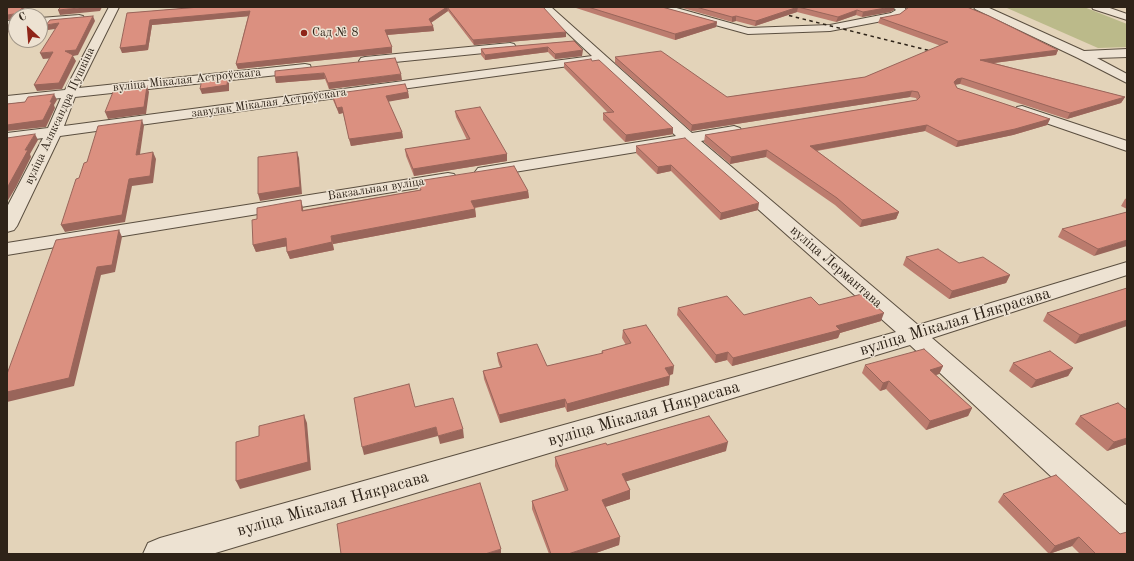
<!DOCTYPE html>
<html>
<head>
<meta charset="utf-8">
<style>
  body { margin:0 }
  #map { position:relative; width:1134px; height:561px; overflow:hidden; background:#e3d3b9; font-family:"Old Standard TT",serif }
  canvas { display:block }
  .frame { position:absolute; inset:0; border:8px solid #2e2318; pointer-events:none }
  .north { position:absolute; left:8px; top:8px; width:40px; height:40px; box-sizing:border-box; background:#ede2d2; border:1px solid #a19688; border-radius:50%; rotate:334deg; font-size:11px; font-weight:700; line-height:16px; text-align:center; color:#2e2318 }
  .north::after { content:''; display:block; margin:auto; width:14px; height:18px; background:#8f2418; clip-path:polygon(50% 0,100% 100%,50% 72%,0 100%) }
</style>
</head>
<body>
<div id="map">
<canvas width="1134" height="561"></canvas>
<div class="frame"></div>
<div class="north">С</div>
</div>
<script>
const g = document.querySelector('canvas').getContext('2d');
g.lineJoin = 'round';
function fill(path, color) { g.fillStyle = color; g.fill(path, 'evenodd'); }
const poly = rows => new Path2D(rows.map(r => 'M' + r).join(''));
function trace(path, color, width, dash) { g.strokeStyle = color; g.lineWidth = width; g.lineCap = dash ? 'butt' : 'round'; g.setLineDash(dash || []); g.stroke(path); }
function write(font, color, halo, rows, align = 'center') {
  g.font = font + ' "Old Standard TT",serif'; g.lineWidth = 3; g.setLineDash([]); g.textBaseline = 'middle'; g.strokeStyle = halo; g.fillStyle = color; for (const [text, x, y, turn = 0] of rows) {
    g.save(); g.translate(x, y); g.rotate((+turn || 0) * Math.PI / 180); g.textAlign = isNaN(turn) ? turn : align; if (halo) g.strokeText(text, 0, 0); g.fillText(text, 0, 0); g.restore();
  }
}
const green = poly([
  [1084,7,1127,24,1127,47,1098,48,1007,8]
]);
const minor = poly([
  [109,7,119,7,79,88,305,64,310,65,311,68,310,71,305,72,75,97,64,126,592,56,540,7,551,7,692,133,734,126,740,128,742,131,740,134,701,141,918,325,1127,262,1127,275,932,338,1127,506,1127,541,1115,536,910,345,212,554,143,554,148,543,160,538,896,332,685,144,484,177,478,176,475,172,478,168,484,167,676,136,598,62,60,136,17,226,14,230,7,232,7,207,43,138,7,143,7,133,48,128,61,98,7,104,7,96,65,90,109,7],
  [656,7,673,7,748,28,830,25,891,13,896,10,893,7,904,7,907,11,898,18,830,31,748,34,657,9,656,7],
  [974,7,987,7,1084,51,1127,49,1127,57,1097,58,1127,74,1127,83,1078,58,975,9,974,7],
  [1092,7,1107,7,1127,14,1127,20,1093,9,1092,7],
  [79,15,83,16,84,18,83,20,40,24,40,18,79,15],
  [16,20,16,26,7,27,7,21,16,20],
  [510,43,514,44,516,47,514,50,365,65,361,64,359,61,361,58,365,57,510,43],
  [1022,106,1127,141,1127,151,1017,113,1015,110,1017,107,1022,106],
  [448,173,454,174,457,178,454,182,7,255,7,243,448,173]
]);
const rail = poly([
  [755,7,939,53]
]);
const wall = poly([
  [200,7,543,7,566,37,474,45,448,11,431,23,433,26,434,31,387,35,392,53,238,69,236,64,248,16,152,25,148,50,122,53,127,13],
  [573,7,662,7,717,22,716,27,675,40],
  [679,7,894,7,894,10,890,12,862,17,856,15,836,22,797,12,755,26,736,21,732,22],
  [905,7,967,7,1058,50,1056,55,994,63,1125,97,1121,103,1067,119,960,84,955,84,957,88,1050,119,1047,125,1013,135,956,147,925,131,817,151,899,212,896,219,860,227,835,205,766,157,730,164,704,142,705,135,917,100,916,98,910,97,691,131,615,63,615,57,727,97,865,77,941,46,878,23,880,18,900,14,907,9],
  [574,41,582,56,555,59,548,52,485,60,481,55,481,49],
  [564,63,673,134,625,142,603,120,603,113,608,113,564,68],
  [275,71,402,80,329,89,325,79,276,83,275,77],
  [408,92,409,98,388,101,402,132,403,138,351,146,343,113,339,114,333,100,332,94],
  [455,111,507,154,507,161,414,176,406,156,405,149,467,140,456,117],
  [636,146,758,210,720,220,671,171,657,174,636,153],
  [418,181,528,191,529,198,475,208,476,217,333,244,334,250,290,259,287,252,287,246,256,252,253,245,257,219,301,200,303,210,420,190],
  [1127,198,1127,209,1121,206,1125,199],
  [1127,212,1094,256,1058,237,1062,229],
  [906,257,959,263,1010,275,1006,283,949,299,903,265],
  [1127,288,1075,344,1043,321,1047,313],
  [819,305,881,321,840,333,838,338,732,366,727,360,715,363,677,315,678,308,744,315],
  [623,330,673,374,669,375,669,385,567,412,565,407,500,423,484,379,483,371,500,367,498,361,497,353,547,366,601,354,602,351,626,345,622,338],
  [1013,363,1073,368,1068,376,1031,388,1009,371],
  [865,365,943,366,939,374,936,375,972,408,968,416,926,430,886,389,880,391,862,373],
  [1080,416,1127,444,1107,451,1075,424],
  [607,445,726,451,626,481,630,490,630,499,605,507,620,537,619,545,593,554,549,554,532,509,532,501,565,491,555,466,555,457],
  [1003,494,1120,534,1127,554,1080,554,1072,546,1049,554,998,502]
]);
const shadedWall = poly([
  [23,7,24,7,25,11,21,16,16,16,16,18,15,16],
  [90,7,102,7,100,11,60,15,58,10],
  [131,7,149,7,131,8],
  [447,7,448,11,429,24,429,19],
  [798,7,797,12,755,26,756,21],
  [891,7,894,7,894,10,890,12,862,17,863,12],
  [857,10,856,15,836,22,838,17],
  [250,11,251,16,152,25,148,50,122,53,120,48,150,20],
  [14,14,16,19,7,20,7,15],
  [93,16,95,21,78,55,73,56,76,61,62,89,37,91,34,85,65,51],
  [736,16,736,21,732,22,732,17],
  [717,22,716,27,675,40,675,34],
  [10,23,12,28,7,34,7,26],
  [59,23,62,28,48,30,46,25],
  [433,26,434,31,386,35,385,30],
  [566,32,566,37,474,45,473,40],
  [392,47,392,53,238,69,236,64],
  [548,47,548,52,485,60,485,55],
  [583,50,582,56,555,59,555,54],
  [1058,50,1056,55,978,65,980,60],
  [53,52,55,58,43,59,40,53],
  [324,73,325,79,276,83,275,77],
  [401,74,402,80,329,89,328,83],
  [228,76,229,82,229,91,202,94,200,89],
  [962,78,960,84,955,85,954,82,957,79],
  [147,86,149,92,146,114,108,119,105,112],
  [912,91,910,97,691,131,692,125],
  [408,92,409,98,387,102,386,96],
  [54,94,57,100,54,105,55,108,46,127,7,131,7,125,50,102],
  [1125,97,1121,103,1067,119,1070,113],
  [342,107,343,113,339,114,337,108],
  [1050,119,1047,125,1013,135,956,147,958,141],
  [142,120,144,126,139,161,136,155],
  [927,125,925,131,808,152,810,146],
  [673,128,673,134,625,142,626,135],
  [402,132,403,138,351,146,349,139],
  [35,134,38,140,30,154,31,157,16,187,7,202,7,188,25,150],
  [767,150,766,157,730,164,731,157],
  [153,152,156,159,153,183,132,186,125,222,65,232,61,225,129,179],
  [297,152,299,158,302,194,260,201,258,194],
  [507,154,507,161,414,176,413,169],
  [671,165,671,171,657,174,658,167],
  [528,191,529,198,472,208,471,201],
  [301,200,303,208,304,218,302,211],
  [759,203,758,210,720,220,721,213],
  [475,209,476,217,333,244,331,236],
  [899,212,896,219,860,227,862,220],
  [119,230,122,237,115,272,101,275,74,386,7,402,7,392,97,267],
  [286,238,288,246,256,252,253,245],
  [1127,240,1127,246,1094,256,1098,249],
  [332,242,334,250,290,259,287,252],
  [1010,275,1006,283,949,299,952,291],
  [884,313,881,321,840,333,838,338,732,366,733,358,836,326],
  [1127,320,1127,326,1075,344,1080,335],
  [728,352,727,360,715,363,716,355],
  [674,366,673,374,664,377,665,368],
  [943,366,939,374,926,378,930,370],
  [1073,368,1068,376,1031,388,1036,380],
  [670,376,669,385,567,412,567,404],
  [889,381,886,389,880,391,883,383],
  [565,399,565,407,500,423,499,415],
  [972,408,968,416,926,430,930,421],
  [304,415,307,423,311,470,240,489,236,481],
  [436,427,438,436,364,455,362,447],
  [463,429,464,438,440,444,438,436],
  [1127,438,1127,444,1107,451,1114,442],
  [728,442,726,451,621,483,622,474],
  [630,490,630,499,602,508,602,500],
  [620,537,619,545,593,554,568,554],
  [1079,537,1072,546,1049,554,1055,546],
  [501,549,501,554,485,554]
]);
const building = poly([
  [14,7,23,7,15,16,14,14,7,15,7,8,14,7],
  [61,7,90,7,58,10,61,7],
  [200,7,447,7,429,19,433,26,385,30,392,47,236,64,250,11,150,20,146,45,120,48,127,13,200,7],
  [447,7,543,7,566,32,473,40,447,7],
  [588,7,662,7,717,22,675,34,588,7],
  [696,7,891,7,863,12,857,10,838,17,798,7,756,21,736,16,732,17,696,7],
  [909,7,967,7,989,16,1058,50,980,60,1125,97,1070,113,962,78,957,79,954,82,957,88,1050,119,1015,129,958,141,927,125,810,146,899,212,862,220,837,198,767,150,731,157,705,135,917,100,920,97,918,92,912,91,692,125,615,57,661,51,727,97,865,77,948,42,880,18,900,14,909,7],
  [93,16,76,50,65,51,73,55,59,83,34,85,53,52,40,53,59,23,46,25,50,20,93,16],
  [574,41,583,50,555,54,548,47,485,55,481,49,574,41],
  [395,58,401,74,328,83,324,73,275,77,275,71,395,58],
  [591,59,592,61,599,60,673,128,626,135,603,113,614,112,564,63,591,59],
  [228,76,227,85,200,89,202,79,228,76],
  [405,84,408,92,386,96,402,132,349,139,342,107,337,108,332,94,405,84],
  [147,86,144,107,105,112,113,92,119,91,119,89,147,86],
  [54,94,50,102,52,102,43,120,7,125,7,104,25,102,28,97,54,94],
  [480,107,507,154,413,169,405,149,470,139,455,111,480,107],
  [142,120,136,155,153,152,150,176,129,179,122,215,61,225,76,179,79,178,84,163,87,162,98,126,142,120],
  [35,134,25,150,28,150,7,188,7,138,35,134],
  [685,138,759,203,721,213,671,165,658,167,636,146,685,138],
  [297,152,300,187,258,194,258,157,297,152],
  [514,166,528,191,471,201,475,209,331,236,332,242,287,252,286,238,253,245,252,220,257,219,257,208,301,200,302,211,421,190,418,181,514,166],
  [1127,212,1127,240,1098,249,1062,229,1127,212],
  [119,230,112,265,97,267,69,378,7,392,7,374,56,240,119,230],
  [938,249,959,263,983,257,1010,275,952,291,906,257,938,249],
  [1127,288,1127,320,1080,335,1047,313,1127,288],
  [862,294,884,313,836,326,840,330,733,358,728,352,716,355,678,308,727,296,744,315,811,297,819,305,862,294],
  [646,325,674,366,665,368,670,376,567,404,565,399,499,415,483,371,502,367,497,353,537,344,547,366,603,353,602,351,631,343,623,330,646,325],
  [924,349,943,366,930,370,972,408,930,421,889,381,883,383,865,365,924,349],
  [1050,351,1073,368,1036,380,1013,363,1050,351],
  [409,384,415,407,453,398,463,429,438,436,436,427,362,447,354,398,409,384],
  [1118,403,1127,410,1127,438,1114,442,1080,416,1118,403],
  [304,415,308,462,236,481,236,442,259,436,259,426,304,415],
  [709,416,728,442,622,474,630,490,602,500,620,537,568,554,551,554,532,501,568,490,555,457,606,443,607,445,709,416],
  [1056,475,1120,534,1127,532,1127,554,1096,554,1079,537,1055,546,1003,494,1056,475],
  [480,483,501,549,485,554,341,554,337,524,480,483]
]);
const markers = [
  [304,33,4,"#8f2418"]
];
const farPoinames = [
  ["Сад № 8",312,33]
];
const farStreetnames = [
  ["вуліца Мікалая Астроўскага",187,80,-6],
  ["завулак Мікалая Астроўскага",269,103,-8],
  ["вуліца Аляксандра Пушкіна",60,116,-65],
  ["Вакзальная вуліца",376,189,-9]
];
const streetNames = [
  ["вуліца Лермантава",836,267,41]
];
const nearStreetnames = [
  ["вуліца Мікалая Някрасава",955,322,-17],
  ["вуліца Мікалая Някрасава",644,414,-16],
  ["вуліца Мікалая Някрасава",333,504,-16]
];
fill(green, '#bbba8a');
trace(minor, '#5b4f40', 2);
fill(minor, '#ede2d2');
trace(rail, '#2e2318', 1.5, [3.5, 3.5]);
fill(wall, '#bc7c6e');
fill(shadedWall, '#99655a');
fill(building, '#db9080');
trace(building, '#99655a', 1);
for (const [x, y, r, color] of markers) { const dot = new Path2D(); dot.arc(x, y, r, 0, 2 * Math.PI); g.fillStyle = color; g.fill(dot); trace(dot, '#ede2d2', 1.5); }
write('12px', '#2e2318', '#ede2d2', farPoinames, 'left');
write('12px', '#2e2318', '#ede2d2', farStreetnames);
write('14px', '#2e2318', '#ede2d2', streetNames);
write('17px', '#2e2318', '#ede2d2', nearStreetnames);
</script>
</body>
</html>
